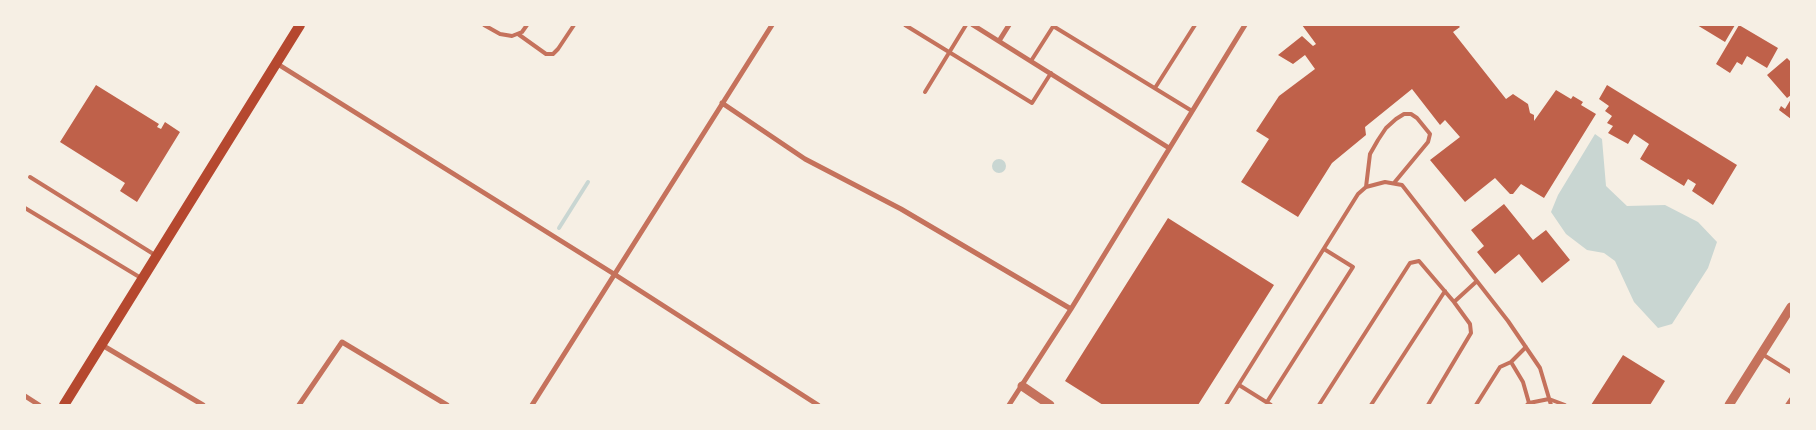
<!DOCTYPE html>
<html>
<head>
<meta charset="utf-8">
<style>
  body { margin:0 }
  #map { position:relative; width:1816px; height:430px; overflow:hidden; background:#f6efe4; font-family:"Source Serif 4",serif }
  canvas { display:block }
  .frame { position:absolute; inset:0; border:26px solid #f6efe4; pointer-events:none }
</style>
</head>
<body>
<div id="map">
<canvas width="1816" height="430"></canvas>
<div class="frame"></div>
</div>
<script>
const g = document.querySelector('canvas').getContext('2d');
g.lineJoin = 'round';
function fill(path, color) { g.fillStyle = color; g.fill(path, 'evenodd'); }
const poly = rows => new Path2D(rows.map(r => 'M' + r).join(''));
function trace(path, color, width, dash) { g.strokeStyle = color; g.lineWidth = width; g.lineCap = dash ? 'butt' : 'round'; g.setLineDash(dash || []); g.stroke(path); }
const water = poly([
  [1595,134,1602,139,1606,186,1627,206,1665,205,1698,222,1717,242,1708,268,1672,324,1658,328,1634,302,1615,261,1604,253,1587,250,1566,234,1551,212,1558,195],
  '992 166a7 7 0 1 1 14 0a7 7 0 1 1-14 0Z'
]);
const stream = poly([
  [559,228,588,182]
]);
const building = poly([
  [1302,25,1458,25,1460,27,1453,32,1506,99,1513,94,1528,104,1530,113,1534,115,1534,121,1556,90,1571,99,1573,96,1583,102,1581,105,1596,114,1544,198,1521,184,1513,194,1510,194,1495,178,1465,202,1430,160,1460,137,1445,120,1440,125,1412,89,1365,127,1366,135,1332,163,1298,217,1241,182,1269,139,1256,131,1279,96,1315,69,1305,55,1293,64,1278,55,1302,36,1313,46,1316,44],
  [1697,25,1735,25,1725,42],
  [1739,25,1778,48,1767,68,1747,56,1742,65,1737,62,1730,73,1716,64],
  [1787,58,1791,62,1791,95,1787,98,1767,75],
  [96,85,159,124,157,127,161,129,165,122,180,132,137,202,120,191,125,183,60,142],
  [1607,85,1737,165,1713,205,1692,191,1696,184,1688,179,1684,186,1640,159,1649,144,1634,134,1628,144,1608,133,1613,126,1607,123,1612,116,1605,111,1609,106,1599,99],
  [1791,99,1791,119,1779,110,1781,106,1785,109],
  [1504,204,1533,240,1546,230,1570,260,1542,283,1519,254,1495,274,1477,252,1484,246,1471,230],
  [1168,218,1274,285,1198,405,1103,405,1065,381],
  [1623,355,1665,381,1650,405,1591,405]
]);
const service = poly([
  [484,25,500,34,512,36,522,32,527,25],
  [905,25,1032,103,1051,73],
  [1053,26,1192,111],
  [518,34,546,54,553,54,558,49,574,25],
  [1031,61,1054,25],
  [1155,88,1195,25],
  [925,92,966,25],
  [30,177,155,255],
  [1366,187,1370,154,1378,140,1386,128,1396,119,1404,114,1411,114,1417,118,1430,134,1428,142,1394,183],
  [25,208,141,278],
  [1526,347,1511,362,1523,382,1529,403],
  [1762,354,1791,372],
  [1239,385,1271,405],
  [1267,402,1353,267,1324,249],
  [1226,405,1358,194,1366,187,1385,182,1402,185,1508,321,1540,368,1551,405],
  [1319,405,1410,263,1419,261,1454,302],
  [1371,405,1445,291],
  [1428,405,1471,333,1470,324,1454,302,1477,281],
  [1476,405,1500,367,1511,362],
  [1527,405,1529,403,1549,399,1565,405],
  [1787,405,1791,399]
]);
const minor = poly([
  [973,25,1169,148],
  [999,41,1009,25],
  [276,63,614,274,818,405],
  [722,103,805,159,901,209,1071,309],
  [102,345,203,405],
  [25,396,39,405],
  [299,405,342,342,447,405],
  [532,405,772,25],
  [1009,405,1071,309,1245,25]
]);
const tertiary = poly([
  [1022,386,1050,405],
  [1729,405,1791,307]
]);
const secondary = poly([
  [64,405,300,25]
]);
fill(water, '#c9d6d2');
trace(stream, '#c9d6d2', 4);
fill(building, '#bf614a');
trace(service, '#c5725c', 4);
trace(minor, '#c5725c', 5);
trace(tertiary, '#c5725c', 9);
trace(secondary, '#b5482f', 10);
</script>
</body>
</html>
